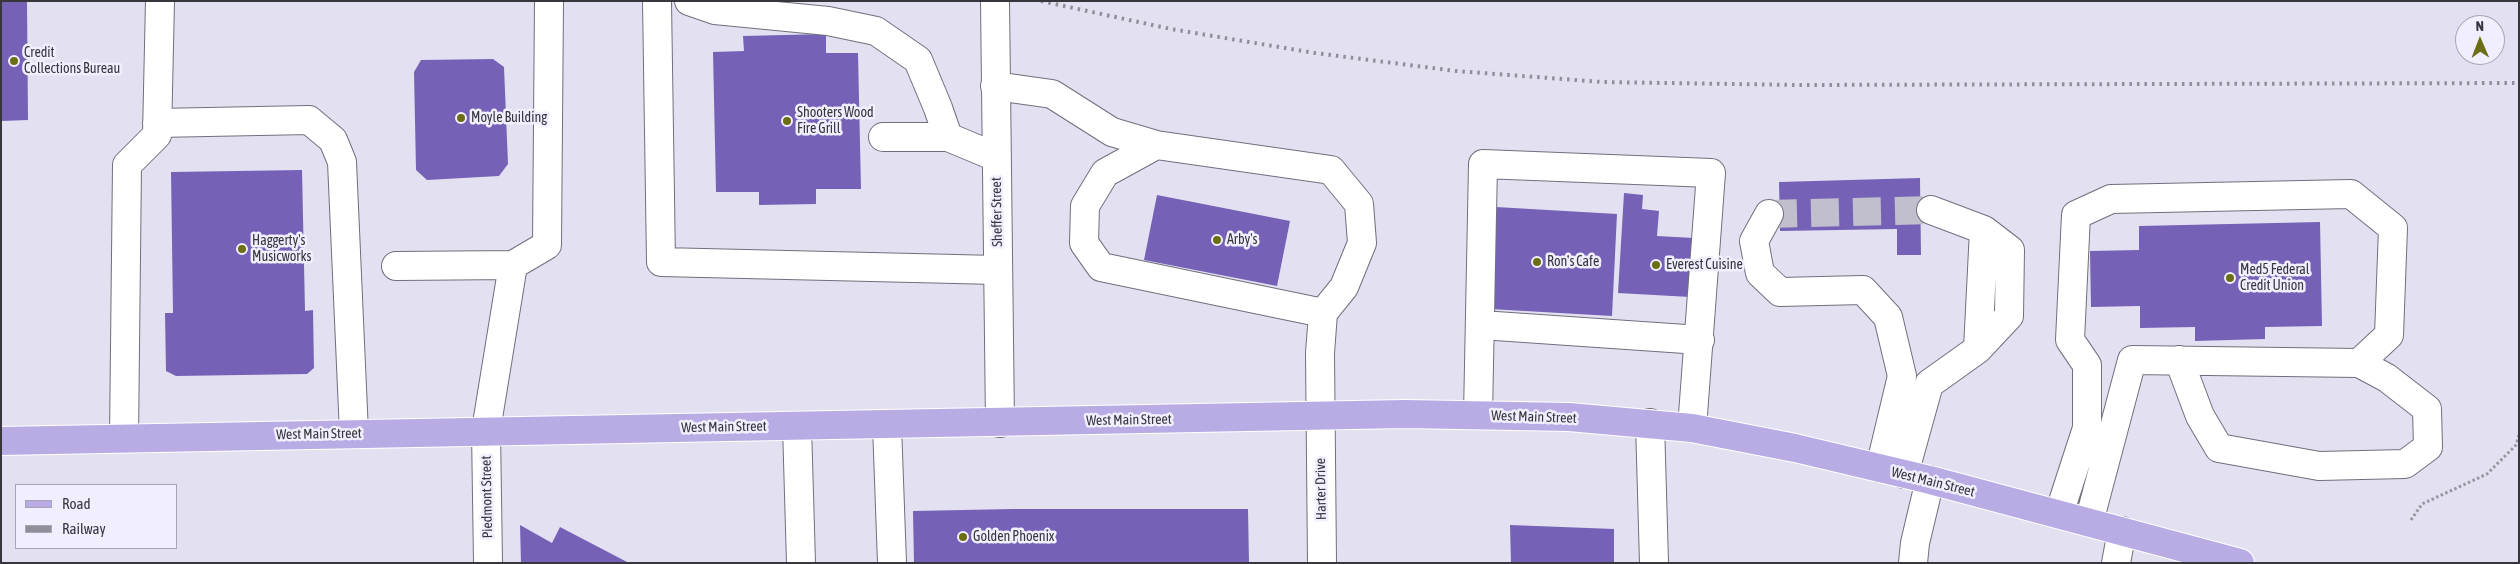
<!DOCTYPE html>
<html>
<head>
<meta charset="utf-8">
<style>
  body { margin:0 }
  #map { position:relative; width:2520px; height:564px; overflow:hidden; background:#e3e1f1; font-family:"Asap Condensed",sans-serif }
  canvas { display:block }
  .frame { position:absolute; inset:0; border:2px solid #37363c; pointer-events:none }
  .legend { position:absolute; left:15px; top:484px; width:162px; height:65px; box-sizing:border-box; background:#f1efff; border:1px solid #a7a5b1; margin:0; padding:6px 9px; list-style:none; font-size:15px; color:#37363c }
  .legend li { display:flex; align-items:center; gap:10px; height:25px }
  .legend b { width:25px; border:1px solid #a7a5b1 }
  .north { position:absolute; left:2455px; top:15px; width:50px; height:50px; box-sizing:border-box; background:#f1efff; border:1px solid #a7a5b1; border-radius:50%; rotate:359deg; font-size:14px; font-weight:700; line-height:20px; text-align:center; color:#37363c }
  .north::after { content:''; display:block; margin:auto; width:18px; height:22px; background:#6b6e12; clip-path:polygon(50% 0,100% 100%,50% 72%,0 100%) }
</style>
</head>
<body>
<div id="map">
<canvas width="2520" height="564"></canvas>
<div class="frame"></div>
<ul class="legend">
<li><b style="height:6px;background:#b9ace5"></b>Road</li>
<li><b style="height:6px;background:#908e99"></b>Railway</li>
</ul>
<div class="north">N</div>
</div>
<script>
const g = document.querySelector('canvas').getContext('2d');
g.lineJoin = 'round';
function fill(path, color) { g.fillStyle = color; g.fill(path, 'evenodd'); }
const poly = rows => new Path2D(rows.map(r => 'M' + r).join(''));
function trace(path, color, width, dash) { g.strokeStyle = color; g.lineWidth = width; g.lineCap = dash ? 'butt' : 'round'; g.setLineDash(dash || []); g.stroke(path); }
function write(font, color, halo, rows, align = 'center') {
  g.font = font + ' "Asap Condensed",sans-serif'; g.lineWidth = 5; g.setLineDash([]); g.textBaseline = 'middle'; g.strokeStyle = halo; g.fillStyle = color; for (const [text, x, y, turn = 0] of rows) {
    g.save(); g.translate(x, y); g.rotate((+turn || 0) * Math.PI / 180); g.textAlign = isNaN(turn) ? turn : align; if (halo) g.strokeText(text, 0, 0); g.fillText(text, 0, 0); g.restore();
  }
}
const building = poly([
  [1,1,27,1,28,120,1,121],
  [826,34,826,53,858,53,861,189,816,189,816,204,759,205,759,192,716,192,713,52,744,51,743,36],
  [493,59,504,67,508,164,499,176,427,180,416,170,414,72,421,60],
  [302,170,305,311,313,310,314,368,307,374,176,376,166,371,165,313,173,313,171,172],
  [1920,178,1921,255,1897,255,1897,229,1780,231,1779,182],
  [1624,193,1643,195,1642,209,1659,211,1657,236,1694,238,1690,297,1618,293],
  [1157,195,1290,221,1277,286,1144,260],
  [1496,207,1617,214,1612,316,1490,309],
  [2320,222,2322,326,2265,327,2265,339,2195,341,2195,327,2140,328,2140,306,2091,307,2090,251,2139,250,2139,226],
  [1013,509,1248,509,1249,563,914,563,913,511],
  [520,525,552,543,560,527,629,563,521,563],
  [1510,525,1614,529,1614,563,1511,563]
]);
const minorTunnel = poly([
  [1769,214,1931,210]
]);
const path = poly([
  [2411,520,2422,504,2487,474,2516,445,2519,435]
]);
const minor = poly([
  [657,1,661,262,997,270],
  [689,1,715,10,828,21,876,31,918,60,938,108,948,137,996,157],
  [995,1,1000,423],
  [995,86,1052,94,1112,132,1156,145,1331,170,1359,204,1362,243,1344,287,1323,313,1320,353,1322,563],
  [157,123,309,120,333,140,342,162,354,433],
  [883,137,948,137],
  [1156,145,1105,173,1085,206,1084,243,1101,267,1323,313],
  [1769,214,1754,241,1760,273,1780,292,1863,290,1888,317,1902,376,1880,468],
  [513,265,547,245,549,1],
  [396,266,513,265,486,430,488,563],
  [1481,325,1700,340],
  [1978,349,2009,316,2010,250,1984,230],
  [2179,360,2200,416,2219,448,2319,466,2405,464,2428,447,2427,409,2387,378,2359,363],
  [1478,415,1483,164,1711,173,1692,428],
  [1650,423,1654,563],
  [887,425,892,563],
  [797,426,801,563],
  [124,438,127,165,157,135,160,1],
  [1904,474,1929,384,1978,349,1984,230,1931,210],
  [2059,514,2087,428,2087,365,2070,340,2076,215,2111,199,2351,194,2393,228,2389,335,2359,363,2132,360,2089,522],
  [1913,563,1915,543,1930,480],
  [2116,563,2122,531]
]);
const major = poly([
  [1,441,1405,414,1569,417,1692,428,1795,448,1930,480,2240,563]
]);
const rail = poly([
  [1041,1,1171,29,1315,53,1456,71,1602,82,1798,85,2519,83]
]);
const markers = [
  [14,61,5,"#6b6e12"],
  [461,118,5,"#6b6e12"],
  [787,121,5,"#6b6e12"],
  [1217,240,5,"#6b6e12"],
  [242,249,5,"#6b6e12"],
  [1537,262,5,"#6b6e12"],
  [1656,265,5,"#6b6e12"],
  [2230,278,5,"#6b6e12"],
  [963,537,5,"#6b6e12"]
];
const poiNames = [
  ["Credit",24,53],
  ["Collections Bureau",24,69],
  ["Shooters Wood",797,113],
  ["Fire Grill",797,129],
  ["Moyle Building",471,118],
  ["Arby's",1227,240],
  ["Haggerty's",252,241],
  ["Musicworks",252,257],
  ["Ron's Cafe",1547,262],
  ["Everest Cuisine",1666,265],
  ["Med5 Federal",2240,270],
  ["Credit Union",2240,286],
  ["Golden Phoenix",973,537]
];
const streetNames = [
  ["Sheffer Street",997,212,-91],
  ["West Main Street",1534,417,2],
  ["West Main Street",1129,420,-1],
  ["West Main Street",724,427,-1],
  ["West Main Street",319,434,-1],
  ["West Main Street",1933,482,14],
  ["Harter Drive",1321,489,-91],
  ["Piedmont Street",487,497,-91]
];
fill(building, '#7562b7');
trace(minorTunnel, '#c1bfcd', 28, [28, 14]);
trace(minor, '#716f7d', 30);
trace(major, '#fff', 30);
trace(path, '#9795a1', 3, [2.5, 2.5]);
trace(minor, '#fff', 28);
trace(major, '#b9ace5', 28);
trace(rail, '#908e99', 4, [2.5, 5]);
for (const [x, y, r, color] of markers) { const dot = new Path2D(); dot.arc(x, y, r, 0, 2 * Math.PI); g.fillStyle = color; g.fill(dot); trace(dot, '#f1efff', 2); }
write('14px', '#37363c', '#f1efff', poiNames, 'left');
write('14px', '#37363c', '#f1efff', streetNames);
</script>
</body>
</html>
